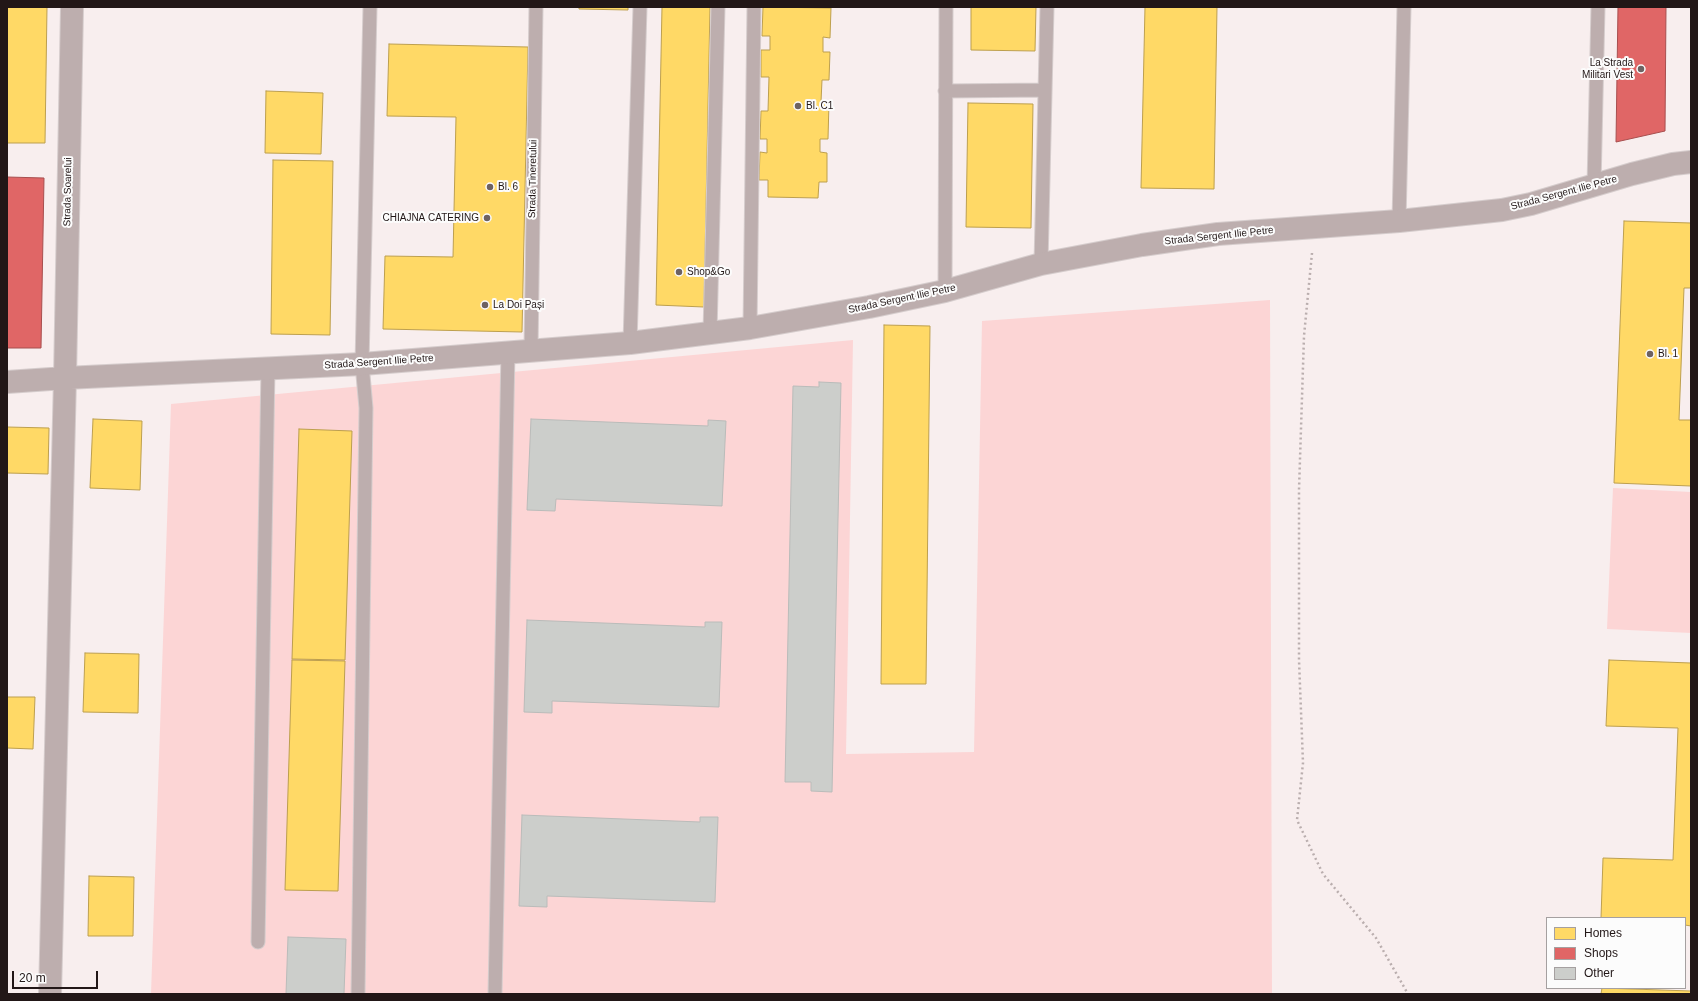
<!DOCTYPE html>
<html>
<head>
<meta charset="utf-8">
<style>
  body { margin:0 }
  #map { position:relative; width:1698px; height:1001px; overflow:hidden; background:#f8eeee; font-family:Helvetica,sans-serif }
  canvas { display:block }
  .frame { position:absolute; inset:0; border:8px solid #221717; pointer-events:none }
  .legend { position:absolute; left:1546px; top:917px; width:140px; height:72px; box-sizing:border-box; background:#fcfcfc; border:1px solid #a5a0a0; margin:0; padding:5px 7px; list-style:none; font-size:12px; color:#221717 }
  .legend li { display:flex; align-items:center; gap:8px; height:20px }
  .legend b { width:20px; border:1px solid #a5a0a0 }
  .scale { position:absolute; left:12px; top:971px; width:86px; height:18px; box-sizing:border-box; border:2px solid #221717; border-top:0; padding-left:5px; font-size:12px; line-height:14px; white-space:nowrap; color:#221717; -webkit-text-stroke:3px #fcfcfc; paint-order:stroke }
</style>
</head>
<body>
<div id="map">
<canvas width="1698" height="1001"></canvas>
<div class="frame"></div>
<ul class="legend">
<li><b style="height:11px;background:#ffd966"></b>Homes</li>
<li><b style="height:11px;background:#e06666"></b>Shops</li>
<li><b style="height:11px;background:#cccecb"></b>Other</li>
</ul>
<div class="scale">20 m</div>
</div>
<script>
const g = document.querySelector('canvas').getContext('2d');
g.lineJoin = 'round';
function fill(path, color) { g.fillStyle = color; g.fill(path, 'evenodd'); }
const poly = rows => new Path2D(rows.map(r => 'M' + r).join(''));
function trace(path, color, width, dash) { g.strokeStyle = color; g.lineWidth = width; g.lineCap = dash ? 'butt' : 'round'; g.setLineDash(dash || []); g.stroke(path); }
function write(font, color, halo, rows, align = 'center') {
  g.font = font + ' Helvetica,sans-serif'; g.lineWidth = 4; g.setLineDash([]); g.textBaseline = 'middle'; g.strokeStyle = halo; g.fillStyle = color; for (const [text, x, y, turn = 0] of rows) {
    g.save(); g.translate(x, y); g.rotate((+turn || 0) * Math.PI / 180); g.textAlign = isNaN(turn) ? turn : align; if (halo) g.strokeText(text, 0, 0); g.fillText(text, 0, 0); g.restore();
  }
}
const green = poly([
  [1270,300,1272,994,151,994,171,404,853,340,846,754,974,752,982,321],
  [1613,488,1691,492,1691,633,1607,629]
]);
const homes = poly([
  [7,7,47,7,45,143,7,143,7,7],
  [579,7,628,7,628,10,579,9,579,7],
  [662,7,710,7,704,307,656,305,662,7],
  [763,7,831,8,830,38,823,37,823,52,830,52,829,80,822,80,821,102,829,102,828,139,820,139,820,152,827,153,827,182,819,182,818,198,768,197,768,180,759,180,760,152,767,153,767,139,760,139,761,111,768,111,769,77,761,77,761,50,770,50,770,36,762,36,763,7],
  [971,7,1036,7,1035,51,971,50,971,7],
  [1145,7,1217,7,1214,189,1141,188,1145,7],
  [389,44,528,47,522,332,383,329,385,256,453,257,456,117,387,116,389,44],
  [266,91,323,93,321,154,265,153,266,91],
  [968,103,1033,104,1031,228,966,227,968,103],
  [273,160,333,161,330,335,271,334,273,160],
  [1624,221,1691,223,1691,288,1684,288,1679,420,1691,420,1691,486,1614,483,1624,221],
  [884,325,930,326,926,684,881,684,884,325],
  [93,419,142,421,140,490,90,488,93,419],
  [7,427,49,428,48,474,7,473,7,427],
  [299,429,352,431,345,660,292,659,299,429],
  [85,653,139,654,138,713,83,712,85,653],
  [292,660,345,661,338,891,285,890,292,660],
  [1609,660,1691,663,1691,926,1685,925,1685,918,1601,918,1603,858,1673,860,1678,728,1606,726,1609,660],
  [7,697,35,697,33,749,7,748,7,697],
  [89,876,134,877,133,936,88,936,89,876],
  [1602,988,1691,991,1691,994,1601,994,1602,988]
]);
const shops = poly([
  [1618,7,1666,7,1665,131,1616,142,1618,7],
  [7,177,44,178,41,348,7,348,7,177]
]);
const building = poly([
  [819,382,841,383,832,792,811,791,811,782,785,782,793,386,819,387,819,382],
  [531,419,708,426,708,420,726,421,722,506,556,499,555,511,527,510,531,419],
  [527,620,705,627,705,622,722,622,719,707,552,701,552,713,524,712,527,620],
  [522,815,700,822,700,817,718,817,715,902,547,896,547,907,519,906,522,815],
  [288,937,346,939,344,994,286,994,288,937]
]);
const path = poly([
  [1312,253,1304,336,1299,490,1299,660,1303,763,1297,820,1323,874,1376,938,1408,994]
]);
const lane = poly([
  [945,91,1045,90],
  [1594,186,1598,7],
  [1399,221,1404,7],
  [1041,264,1047,7],
  [945,291,946,7],
  [750,328,754,7],
  [710,333,718,7],
  [630,343,640,7],
  [531,350,536,7],
  [258,942,268,368],
  [358,994,366,408,362,364,370,7],
  [495,994,508,352]
]);
const street = poly([
  [7,382,65,378,362,364,630,343,750,328,869,307,945,291,1041,264,1142,245,1218,234,1399,221,1502,210,1531,204,1632,174,1673,164,1691,162],
  [50,994,65,378,72,7]
]);
const markers = [
  [1641,69,4,"#6d6262"],
  [798,106,4,"#6d6262"],
  [490,187,4,"#6d6262"],
  [487,218,4,"#6d6262"],
  [679,272,4,"#6d6262"],
  [485,305,4,"#6d6262"],
  [1650,354,4,"#6d6262"]
];
const poiNames = [
  ["La Strada",1633,63,"right"],
  ["Militari Vest",1633,75,"right"],
  ["Bl. C1",806,106],
  ["Bl. 6",498,187],
  ["CHIAJNA CATERING",479,218,"right"],
  ["Shop&Go",687,272],
  ["La Doi Pași",493,305],
  ["Bl. 1",1658,354]
];
const streetNames = [
  ["Strada Tineretului",533,179,-89],
  ["Strada Soarelui",68,192,-89],
  ["Strada Sergent Ilie Petre",1564,193,-15],
  ["Strada Sergent Ilie Petre",1219,236,-6],
  ["Strada Sergent Ilie Petre",902,299,-12],
  ["Strada Sergent Ilie Petre",379,362,-4]
];
fill(green, '#fcd5d5');
fill(homes, '#ffd966');
trace(homes, '#bd9f4e', 1);
fill(shops, '#e06666');
trace(shops, '#a74e4e', 1);
fill(building, '#cccecb');
trace(building, '#babcba', 1);
trace(lane, '#d5cccc', 15);
trace(street, '#d5cccc', 24);
trace(path, '#baaeae', 2.5, [2, 3]);
trace(lane, '#bdaeae', 13);
trace(street, '#bdaeae', 22);
for (const [x, y, r, color] of markers) { const dot = new Path2D(); dot.arc(x, y, r, 0, 2 * Math.PI); g.fillStyle = color; g.fill(dot); trace(dot, '#fcfcfc', 1.5); }
write('10px', '#221717', '#fcfcfc', poiNames, 'left');
write('10px', '#221717', '#fcfcfc', streetNames);
</script>
</body>
</html>
